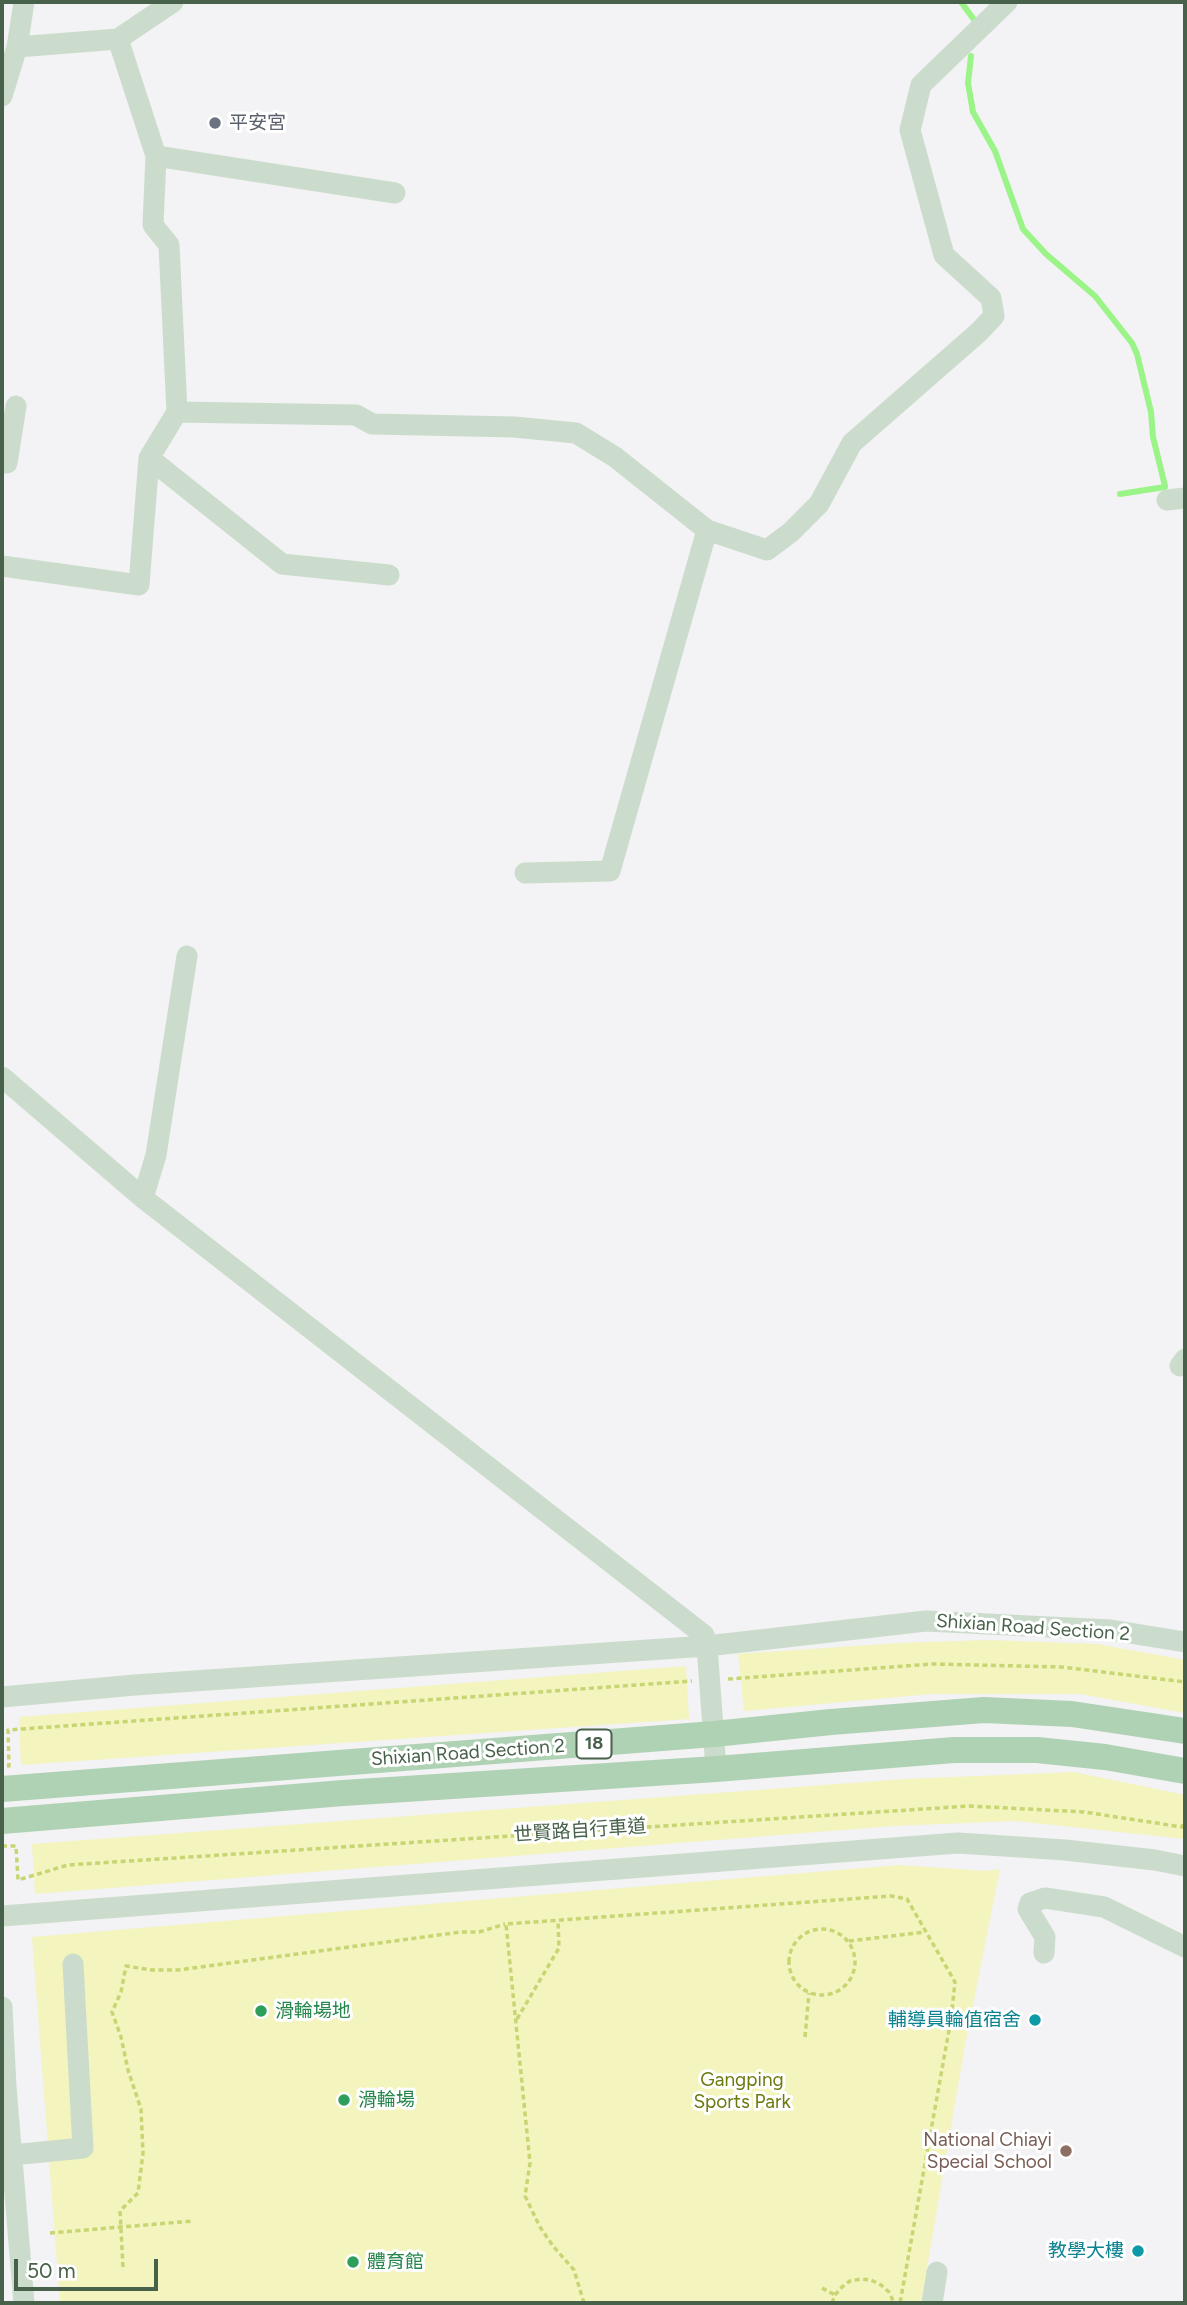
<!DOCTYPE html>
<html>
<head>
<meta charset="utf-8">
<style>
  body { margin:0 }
  #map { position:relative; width:1187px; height:2305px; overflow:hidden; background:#f3f2f4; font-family:Figtree,sans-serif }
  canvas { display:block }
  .frame { position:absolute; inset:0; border:4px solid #48614a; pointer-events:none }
  .scale { position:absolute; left:14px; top:2259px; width:144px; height:32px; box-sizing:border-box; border:4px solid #48614a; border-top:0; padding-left:9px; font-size:21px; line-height:24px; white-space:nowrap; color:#48614a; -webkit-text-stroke:5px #fff; paint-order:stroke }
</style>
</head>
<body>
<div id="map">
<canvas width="1187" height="2305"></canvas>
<div class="frame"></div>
<div class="scale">50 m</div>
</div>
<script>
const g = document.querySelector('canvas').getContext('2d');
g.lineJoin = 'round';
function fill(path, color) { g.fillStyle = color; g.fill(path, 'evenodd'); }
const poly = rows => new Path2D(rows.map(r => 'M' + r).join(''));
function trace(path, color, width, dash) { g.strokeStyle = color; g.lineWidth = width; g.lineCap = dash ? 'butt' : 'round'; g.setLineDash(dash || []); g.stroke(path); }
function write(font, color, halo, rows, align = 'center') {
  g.font = font + ' Figtree,"Noto Sans TC",sans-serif'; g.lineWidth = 6; g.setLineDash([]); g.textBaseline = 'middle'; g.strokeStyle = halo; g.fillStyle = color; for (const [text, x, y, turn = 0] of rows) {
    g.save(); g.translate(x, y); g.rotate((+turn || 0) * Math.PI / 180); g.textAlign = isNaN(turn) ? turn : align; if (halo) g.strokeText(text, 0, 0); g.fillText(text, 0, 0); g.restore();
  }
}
const green = poly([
  [988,1640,1097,1644,1185,1660,1185,1713,1080,1694,931,1694,744,1711,738,1654,899,1643],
  [686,1666,689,1719,21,1765,19,1717],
  [1074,1772,1185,1795,1185,1839,1015,1821,893,1826,35,1894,32,1844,905,1779],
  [899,1865,987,1871,1000,1869,965,2045,921,2303,60,2303,32,1937]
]);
const stream = poly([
  [961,2,975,21],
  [971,56,968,83,973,112,995,151,1023,229,1046,254,1095,296,1132,343,1137,354,1151,412,1153,437,1165,486],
  [1120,494,1165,487]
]);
const path = poly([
  [728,1679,933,1664,1062,1667,1185,1682],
  [7,1766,9,1766,8,1730,692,1681],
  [2,1846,16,1846,18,1880,68,1865,969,1806,1084,1812,1182,1827,1185,1819],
  '789 1962a33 33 0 1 1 66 0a33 33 0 1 1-66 0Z',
  [849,1941,925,1932],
  [517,2019,559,1948,558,1921],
  [805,2037,809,1993],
  [50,2233,193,2221],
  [123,2267,120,2211,138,2193,143,2153,141,2109,128,2070,121,2037,112,2012,121,1992,126,1966,152,1970,178,1970,461,1932,479,1932,505,1924],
  [822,2288,835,2295],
  [584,2303,574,2270,553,2246,540,2227,525,2196,530,2163,506,1924,891,1896,907,1899,955,1982,951,2019,900,2303],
  [832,2303,835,2295,842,2287,850,2281,861,2279,871,2280,881,2285,889,2292,894,2303]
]);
const minor = poly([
  [118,39,173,2],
  [2,96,17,47,24,2],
  [156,156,395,193],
  [177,412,356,415,372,424,514,427,576,433,615,457,707,530],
  [149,458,282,564,389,575],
  [2,462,7,463,16,406],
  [1167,500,1185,498],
  [2,566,139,585,149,458,177,412,169,245,153,225,156,156,118,39,17,47],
  [525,873,610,871,707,530,767,550,791,532,819,504,852,443,979,332,994,316,991,298,944,255,910,130,921,85,1007,2],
  [2,1077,143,1198,704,1635,707,1646,716,1769],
  [143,1198,156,1155,187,956],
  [1180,1366,1185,1359],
  [2,1697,135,1685,707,1646,926,1621,1111,1630,1185,1642],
  [2,1916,958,1843,1065,1850,1155,1860,1185,1866],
  [1044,1953,1045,1937,1028,1909,1030,1903,1045,1898,1104,1907,1185,1947],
  [2,2007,6,2087,24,2303],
  [12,2155,83,2148,73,1964],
  [932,2303,937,2272]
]);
const major = poly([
  [2,1789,714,1734,831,1722,984,1710,1072,1714,1185,1731],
  [2,1821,343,1793,716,1769,954,1750,1037,1750,1105,1757,1185,1771]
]);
const markers = [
  [215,123,7,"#6b7280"],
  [261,2011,7,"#2e9e5b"],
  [1035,2020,7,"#0f9aa8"],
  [344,2100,7,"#2e9e5b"],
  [1066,2151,7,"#8d6e63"],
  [1138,2251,7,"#0f9aa8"],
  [353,2262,7,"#2e9e5b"]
];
const shields = [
  [594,1744,35]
];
const shieldNames = [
  ["18",594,1744]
];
const worshipNames = [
  ["平安宮",229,123]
];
const streetNames = [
  ["Shixian Road Section 2",1033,1628,4],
  ["Shixian Road Section 2",468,1753,-4],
  ["世賢路自行車道",580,1831,-4]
];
const leisureNames = [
  ["滑輪場地",275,2011],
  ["滑輪場",358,2100],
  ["體育館",367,2262]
];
const cultureNames = [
  ["輔導員輪值宿舍",1021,2020],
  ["教學大樓",1124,2251]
];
const parkNames = [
  ["Gangping",742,2080],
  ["Sports Park",742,2102]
];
const educationNames = [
  ["National Chiayi",1052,2140],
  ["Special School",1052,2162]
];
fill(green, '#f3f4be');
trace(stream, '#9af488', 6);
trace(path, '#c8d573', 3.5, [5, 3.5]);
trace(minor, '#cbdccc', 21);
trace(major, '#b0d2b4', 26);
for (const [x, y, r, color] of markers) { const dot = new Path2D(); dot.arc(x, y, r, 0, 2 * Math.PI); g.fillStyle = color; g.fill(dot); trace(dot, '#fff', 2.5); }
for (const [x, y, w] of shields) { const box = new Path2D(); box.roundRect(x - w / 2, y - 14.5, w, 29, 5); g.fillStyle = '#fff'; g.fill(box); trace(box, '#48614a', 2); }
write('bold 18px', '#48614a', null, shieldNames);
write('19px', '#5b616d', '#fff', worshipNames, 'left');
write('19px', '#48614a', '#fff', streetNames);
write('19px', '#27864d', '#fff', leisureNames, 'left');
write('19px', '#0d838f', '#fff', cultureNames, 'right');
write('19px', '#6c7a0f', '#fff', parkNames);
write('19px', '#785e54', '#fff', educationNames, 'right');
</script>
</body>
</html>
